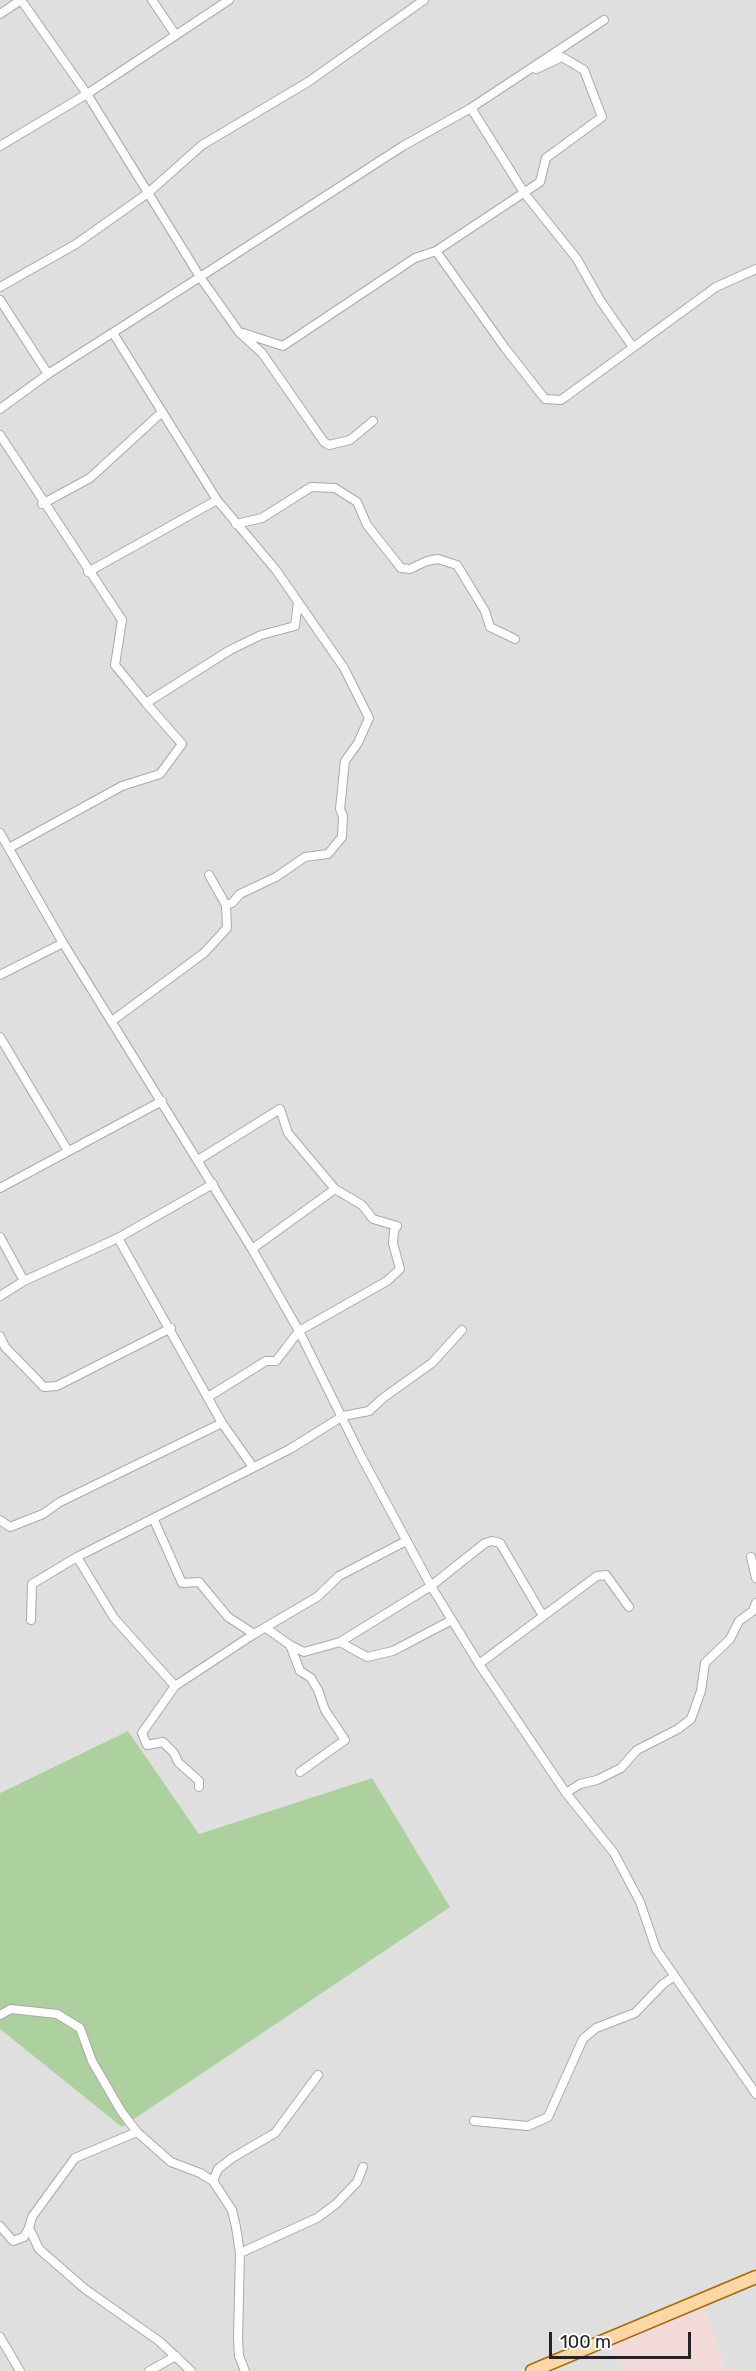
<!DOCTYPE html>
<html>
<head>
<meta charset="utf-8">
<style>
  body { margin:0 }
  #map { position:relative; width:756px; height:2371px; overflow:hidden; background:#f2efe9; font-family:Rubik,sans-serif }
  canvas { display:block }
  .scale { position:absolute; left:549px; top:2332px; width:142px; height:27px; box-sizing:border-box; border:3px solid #222; border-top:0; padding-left:8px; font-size:18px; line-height:21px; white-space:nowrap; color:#222; -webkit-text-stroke:4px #fff; paint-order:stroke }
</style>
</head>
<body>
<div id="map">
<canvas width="756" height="2371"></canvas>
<div class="scale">100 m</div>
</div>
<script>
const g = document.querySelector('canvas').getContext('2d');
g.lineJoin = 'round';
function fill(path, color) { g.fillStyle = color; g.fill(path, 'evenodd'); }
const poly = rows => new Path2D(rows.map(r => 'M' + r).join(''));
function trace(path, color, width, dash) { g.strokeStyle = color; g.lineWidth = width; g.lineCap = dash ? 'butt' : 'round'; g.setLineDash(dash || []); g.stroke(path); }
const residential = poly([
  [0,0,756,0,756,2272,520,2371,0,2371,0,2029,122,2126,372,1778,199,1834,128,1731,0,1793],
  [756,2283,756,2371,726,2371,703,2306],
  [607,2344,628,2371,541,2371]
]);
const commercial = poly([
  [703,2306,726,2371,628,2371,607,2344]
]);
const forest = poly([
  [128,1731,199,1834,372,1778,450,1907,122,2127,0,2029,0,1793]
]);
const minor = poly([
  [152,0,175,34],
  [0,14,21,0],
  [471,108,525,194,577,259,600,300,632,346],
  [0,146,87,94,229,0],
  [436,251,505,348,545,399,561,400,716,287,756,269],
  [0,287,76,244,148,193,202,145,308,82,424,0],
  [0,300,48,374],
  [113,333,217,500,276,570,344,668,369,718,358,743,345,761,340,809,343,816,342,837,328,854,305,857,276,877,240,894,232,903,226,905],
  [243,333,283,346,415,258,436,251,540,182,546,158,602,117,584,70,562,57,536,69],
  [0,409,48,374,200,277,87,94,21,0],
  [373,421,350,440,329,445,324,442,262,353,239,332,200,277,403,146,471,108,604,20],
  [0,435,122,620,115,665,146,703,230,650,261,635,295,626,298,602],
  [42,504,90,478,161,413],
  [236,524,262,518,311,487,335,488,357,502,367,525,401,568,410,569,427,561,438,559,457,565,485,611,490,627,515,639],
  [88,572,217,500],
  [0,833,63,943,252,1249,299,1331,361,1456,431,1586,479,1664,566,1793,614,1853,640,1902,656,1949,756,2094],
  [9,848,122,786,160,774,182,744,146,703],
  [0,975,63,943],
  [112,1021,204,953,227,928,226,905,209,875],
  [0,1037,68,1151],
  [198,1160,280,1109,288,1133,335,1189,362,1205,373,1219,397,1226,394,1231,393,1243,400,1269,387,1281,299,1331,276,1361,266,1361,208,1397],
  [0,1188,162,1101],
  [0,1237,24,1281],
  [118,1238,222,1423,253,1467],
  [252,1249,335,1189],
  [0,1296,24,1281,118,1238,213,1184],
  [0,1336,5,1347,44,1387,57,1386,171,1328],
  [0,1520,10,1527,43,1514,60,1502,222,1423],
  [154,1520,182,1583,199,1582,228,1617,254,1634],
  [77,1557,114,1618,175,1686],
  [751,1557,756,1578],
  [31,1620,32,1584,77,1557,290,1449,343,1416,369,1411,383,1398,432,1363,462,1330],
  [266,1628,290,1645,300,1671,311,1678,318,1690,325,1710,345,1740,300,1772],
  [340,1642,367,1657,393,1651,452,1620],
  [290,1645,304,1652,340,1642,431,1586,485,1543,492,1541,500,1543,543,1616],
  [479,1664,597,1576,606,1575,629,1607],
  [199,1787,199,1781,178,1762,174,1753,163,1742,147,1745,142,1733,175,1686,254,1634,317,1597,339,1576,406,1541],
  [566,1793,580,1784,597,1780,621,1768,637,1750,678,1729,691,1719,701,1691,705,1663,730,1639,739,1621,753,1611,756,1603],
  [0,2015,11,2009,57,2014,80,2028,92,2061,121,2111,137,2132,171,2162,200,2173,213,2181],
  [474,2121,528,2126,548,2117,583,2039,596,2028,635,2013,663,1984,673,1977],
  [137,2132,75,2158,32,2217,29,2228,39,2249,85,2289,159,2341,191,2371],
  [0,2226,13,2241,24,2237,29,2228],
  [240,2253,317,2218,336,2204,357,2182,363,2167],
  [0,2337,20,2371],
  [149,2371,176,2356],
  [245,2371,239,2356,238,2338,240,2253,236,2227,232,2210,213,2181,218,2169,232,2158,275,2133,318,2075]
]);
const primary = poly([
  [532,2371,756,2277]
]);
fill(residential, '#e0dfdf');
fill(commercial, '#f2dad9');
fill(forest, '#add19e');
trace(minor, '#a9a9a9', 10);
trace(primary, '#a06b00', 15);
trace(minor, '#fff', 8);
trace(primary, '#fcd6a4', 12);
</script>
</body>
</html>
